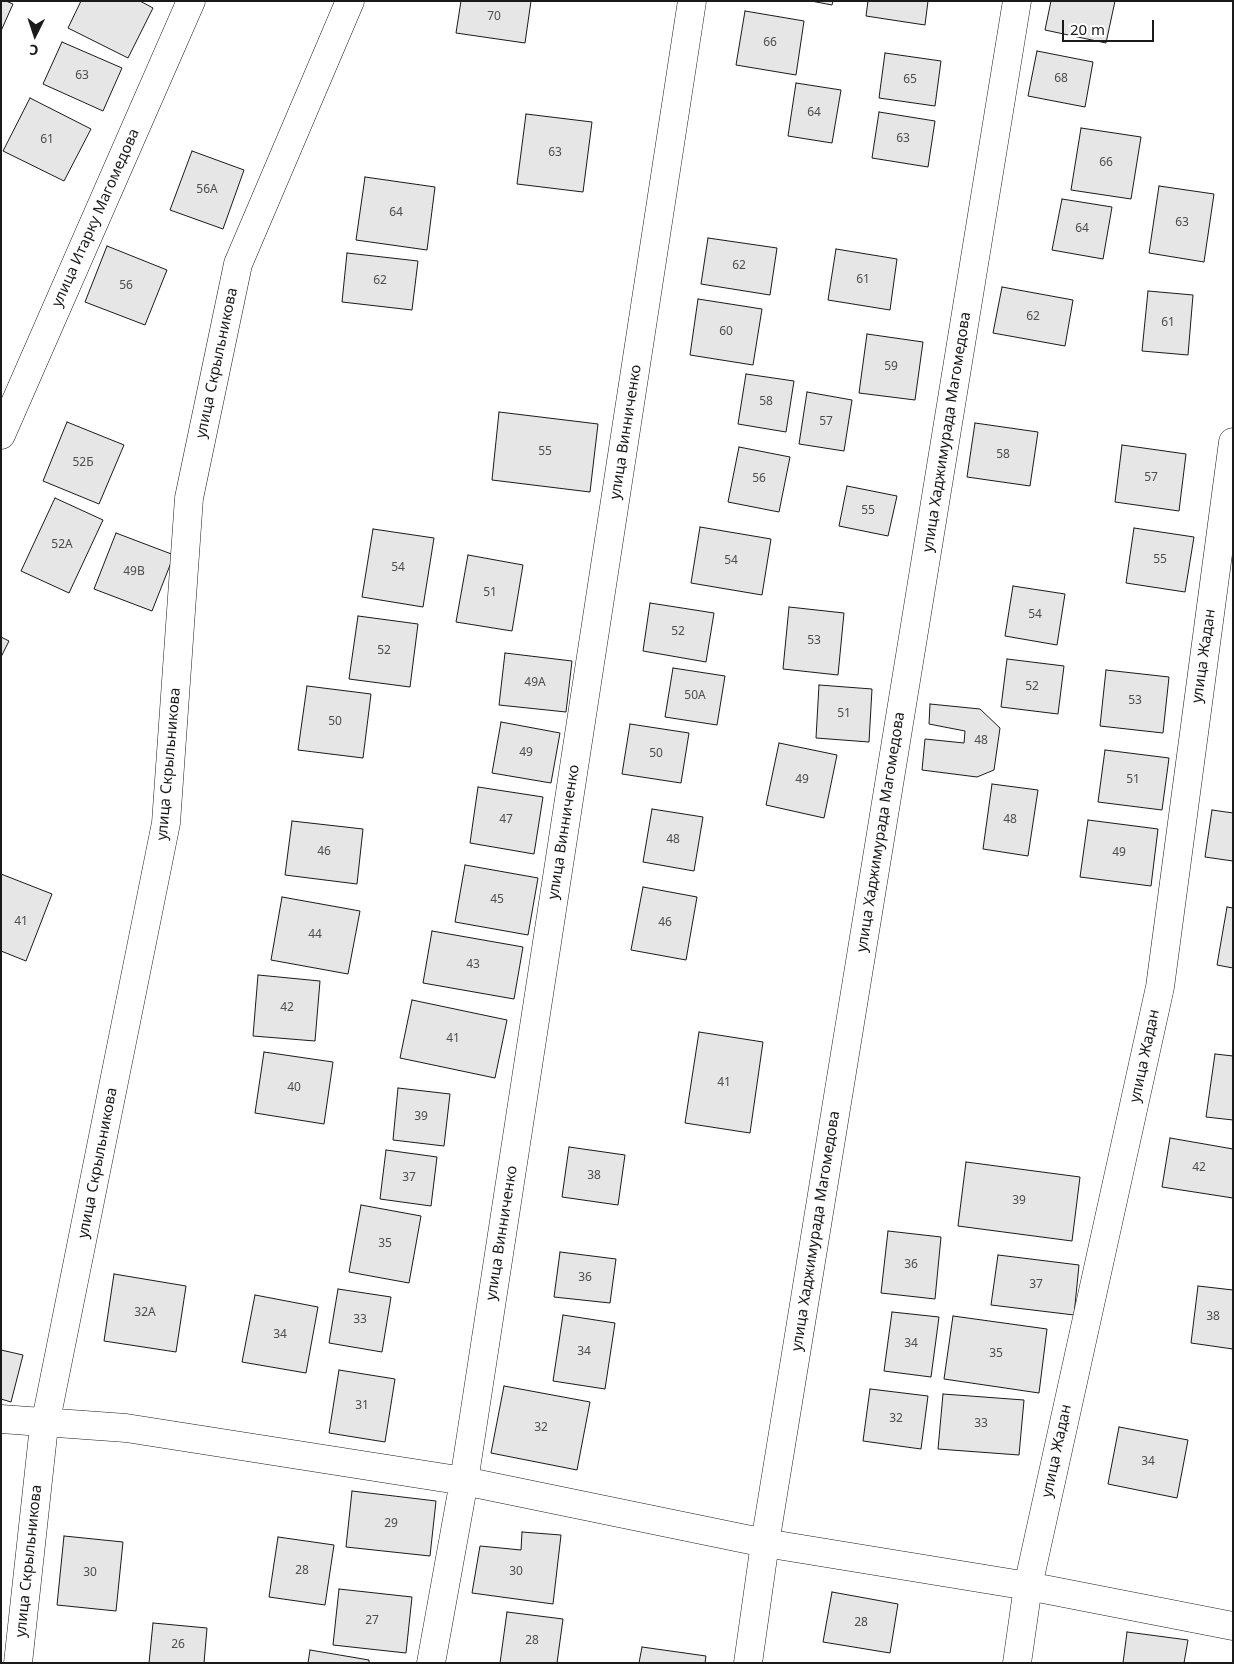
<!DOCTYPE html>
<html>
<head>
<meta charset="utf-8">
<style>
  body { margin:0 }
  #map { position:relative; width:1234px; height:1664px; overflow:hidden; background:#fff; font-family:"Noto Sans",sans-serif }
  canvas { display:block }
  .frame { position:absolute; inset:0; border:2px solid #1a1a1a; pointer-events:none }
  .north { position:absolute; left:10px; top:10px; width:50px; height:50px; -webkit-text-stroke:4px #fff; paint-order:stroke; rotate:184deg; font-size:14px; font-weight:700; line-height:20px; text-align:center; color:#1a1a1a }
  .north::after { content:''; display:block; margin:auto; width:18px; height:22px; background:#1a1a1a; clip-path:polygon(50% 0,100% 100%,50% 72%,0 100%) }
  .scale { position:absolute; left:1062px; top:20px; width:92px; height:22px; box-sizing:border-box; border:2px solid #1a1a1a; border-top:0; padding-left:6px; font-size:15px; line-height:18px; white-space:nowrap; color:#1a1a1a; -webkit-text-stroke:4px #fff; paint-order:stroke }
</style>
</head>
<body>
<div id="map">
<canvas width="1234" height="1664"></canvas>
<div class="frame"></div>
<div class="north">С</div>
<div class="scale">20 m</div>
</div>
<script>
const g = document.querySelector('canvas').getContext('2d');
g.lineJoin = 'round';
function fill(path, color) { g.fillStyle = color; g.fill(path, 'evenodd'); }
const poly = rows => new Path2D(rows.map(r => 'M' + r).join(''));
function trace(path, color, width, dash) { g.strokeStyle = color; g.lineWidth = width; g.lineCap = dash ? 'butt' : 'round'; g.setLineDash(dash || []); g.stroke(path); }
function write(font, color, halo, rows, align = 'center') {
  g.font = font + ' "Noto Sans",sans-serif'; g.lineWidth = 4; g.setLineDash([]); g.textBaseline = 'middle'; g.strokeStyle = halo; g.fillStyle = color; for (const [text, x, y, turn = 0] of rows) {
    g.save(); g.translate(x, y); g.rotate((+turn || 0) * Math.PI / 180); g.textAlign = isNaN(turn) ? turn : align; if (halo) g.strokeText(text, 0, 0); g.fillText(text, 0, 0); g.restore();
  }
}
const building = poly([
  [1,1,6,1,13,4,1,31,1,1],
  [81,1,140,1,153,8,128,58,68,28,81,1],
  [461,1,531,1,525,43,456,33,461,1],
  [811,1,833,1,832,5,811,1],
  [868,1,928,1,925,25,866,16,868,1],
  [1051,1,1115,1,1106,43,1045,30,1051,1],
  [745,11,804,21,796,75,736,65,745,11],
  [62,42,122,68,103,111,43,84,62,42],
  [1037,51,1093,62,1085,107,1028,96,1037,51],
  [885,53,941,61,935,106,879,98,885,53],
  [796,83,841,90,832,143,788,136,796,83],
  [30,98,91,129,64,181,3,151,30,98],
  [879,112,935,121,928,167,872,158,879,112],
  [526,114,592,122,583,192,517,184,526,114],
  [1081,128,1141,137,1131,199,1071,190,1081,128],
  [192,151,244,170,223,229,170,210,192,151],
  [365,177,435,187,427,250,356,240,365,177],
  [1159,186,1214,194,1204,262,1149,253,1159,186],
  [1062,199,1112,207,1103,259,1052,250,1062,199],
  [708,238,777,248,770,295,701,284,708,238],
  [107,246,167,270,145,325,85,302,107,246],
  [836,249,897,259,890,310,828,300,836,249],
  [347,253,418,261,412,310,342,302,347,253],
  [1002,287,1073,300,1065,346,993,333,1002,287],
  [1148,291,1193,295,1188,355,1142,351,1148,291],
  [698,299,762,309,753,365,690,355,698,299],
  [867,334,923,342,915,400,859,393,867,334],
  [746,374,794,381,786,432,738,424,746,374],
  [807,392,852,400,844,451,799,444,807,392],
  [499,412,598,424,590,492,492,480,499,412],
  [67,422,124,445,99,504,43,481,67,422],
  [975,423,1038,432,1030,486,967,477,975,423],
  [1122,445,1186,454,1179,511,1115,502,1122,445],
  [739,447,790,457,779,512,728,502,739,447],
  [847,486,897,496,888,536,839,526,847,486],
  [55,498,103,520,69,593,21,571,55,498],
  [700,527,771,539,762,595,691,583,700,527],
  [1134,528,1194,537,1185,592,1126,583,1134,528],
  [373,529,434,538,423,607,362,597,373,529],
  [116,533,174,555,152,611,94,589,116,533],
  [468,555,523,565,512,631,456,622,468,555],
  [1013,586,1065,594,1057,645,1005,636,1013,586],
  [650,603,714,613,706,662,643,651,650,603],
  [789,607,844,613,838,675,783,669,789,607],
  [358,616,418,624,410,687,349,679,358,616],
  [1,637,9,641,1,657,1,637],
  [505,653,572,661,566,712,499,705,505,653],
  [1007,659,1064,666,1058,714,1001,707,1007,659],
  [673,668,725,676,717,725,665,717,673,668],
  [1106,670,1169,677,1163,733,1100,726,1106,670],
  [819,685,872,689,869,742,816,738,819,685],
  [307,686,371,694,363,758,298,750,307,686],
  [930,704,980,709,1000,728,994,770,977,777,922,770,925,739,964,743,965,731,929,724,930,704],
  [501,722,560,733,551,783,492,773,501,722],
  [630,724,689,733,681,783,622,774,630,724],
  [779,743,837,755,824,818,766,805,779,743],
  [1105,750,1169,758,1162,810,1098,802,1105,750],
  [992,784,1038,790,1028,856,983,849,992,784],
  [478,787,543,797,534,854,470,843,478,787],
  [652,809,703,817,694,871,643,862,652,809],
  [1212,810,1233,813,1233,861,1205,857,1212,810],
  [1088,820,1158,829,1151,886,1080,877,1088,820],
  [292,821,363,829,357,884,285,875,292,821],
  [465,865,538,878,528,935,455,922,465,865],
  [1,874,52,894,26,961,1,951,1,874],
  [643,887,697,897,686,960,631,950,643,887],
  [282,897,360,911,348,974,271,960,282,897],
  [1227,907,1233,908,1233,968,1217,965,1227,907],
  [432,931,523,947,514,999,423,983,432,931],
  [258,975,320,981,315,1041,253,1036,258,975],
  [412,1000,507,1020,495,1078,400,1058,412,1000],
  [699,1032,763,1042,750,1133,685,1123,699,1032],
  [264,1052,333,1062,324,1124,255,1113,264,1052],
  [1215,1054,1233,1056,1233,1120,1206,1117,1215,1054],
  [398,1088,450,1094,444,1146,393,1140,398,1088],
  [1170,1138,1233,1149,1233,1198,1162,1187,1170,1138],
  [569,1147,625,1155,618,1205,562,1197,569,1147],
  [386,1150,437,1157,431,1206,380,1199,386,1150],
  [966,1162,1080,1177,1072,1241,958,1226,966,1162],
  [361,1205,421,1216,409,1283,349,1272,361,1205],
  [888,1231,941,1237,935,1299,881,1293,888,1231],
  [560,1252,616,1259,610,1303,554,1297,560,1252],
  [998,1255,1079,1265,1074,1315,991,1305,998,1255],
  [114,1274,186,1286,176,1352,104,1341,114,1274],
  [1198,1286,1233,1290,1233,1349,1191,1343,1198,1286],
  [338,1289,391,1297,382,1352,329,1343,338,1289],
  [255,1295,318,1307,306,1373,242,1362,255,1295],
  [892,1312,939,1317,931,1377,884,1371,892,1312],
  [563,1315,615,1323,605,1389,553,1381,563,1315],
  [953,1316,1047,1329,1039,1393,944,1379,953,1316],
  [1,1350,23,1355,11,1402,1,1399,1,1350],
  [339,1370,395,1379,385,1442,329,1433,339,1370],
  [504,1386,590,1402,577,1470,491,1453,504,1386],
  [870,1389,928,1396,921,1449,863,1441,870,1389],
  [943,1394,1024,1400,1019,1455,938,1449,943,1394],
  [1119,1427,1188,1440,1177,1498,1108,1484,1119,1427],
  [352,1491,436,1501,430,1556,346,1547,352,1491],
  [522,1532,561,1535,553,1604,472,1593,480,1546,521,1550,522,1532],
  [64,1536,123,1542,116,1611,57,1605,64,1536],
  [278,1537,334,1545,325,1605,269,1597,278,1537],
  [339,1589,412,1597,406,1653,333,1645,339,1589],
  [832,1592,898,1604,890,1653,823,1642,832,1592],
  [507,1612,563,1619,557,1663,500,1663,507,1612],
  [153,1623,207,1628,204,1663,149,1663,153,1623],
  [1127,1632,1188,1640,1184,1663,1123,1663,1127,1632],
  [642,1647,706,1656,705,1663,639,1663,642,1647],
  [310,1650,369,1660,369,1663,308,1663,310,1650]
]);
const minor = poly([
  [1,435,191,1],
  [1,1419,126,1428,464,1481,765,1543,1028,1586,1233,1626],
  [18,1663,43,1435,166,823,189,498,238,264,350,1],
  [431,1663,464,1481,692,1],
  [748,1663,765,1543,1017,1],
  [1017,1663,1028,1586,1160,987,1233,442]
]);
const numberNames = [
  ["70",494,17],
  ["66",770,43],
  ["63",82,76],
  ["68",1061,79],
  ["65",910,80],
  ["64",814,113],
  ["63",903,139],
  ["61",47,140],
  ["63",555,153],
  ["66",1106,163],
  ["56А",207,190],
  ["64",396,213],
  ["63",1182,223],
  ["64",1082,229],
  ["62",739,266],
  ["61",863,280],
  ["62",380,281],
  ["56",126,286],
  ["62",1033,317],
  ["61",1168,323],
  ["60",726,332],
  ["59",891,367],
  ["58",766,402],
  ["57",826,422],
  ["55",545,452],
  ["58",1003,455],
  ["52Б",83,463],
  ["57",1151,478],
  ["56",759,479],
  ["55",868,511],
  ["52А",62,545],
  ["55",1160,560],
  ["54",731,561],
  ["54",398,568],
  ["49В",134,572],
  ["51",490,593],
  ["54",1035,615],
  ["52",678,632],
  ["53",814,641],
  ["52",384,651],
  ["49А",535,683],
  ["52",1032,687],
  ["50А",695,696],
  ["53",1135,701],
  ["51",844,714],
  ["50",335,722],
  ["48",981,741],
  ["49",526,753],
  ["50",656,754],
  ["49",802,780],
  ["51",1133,780],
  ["47",506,820],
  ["48",1010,820],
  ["48",673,840],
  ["46",324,852],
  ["49",1119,853],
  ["45",497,900],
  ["41",21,922],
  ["46",665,923],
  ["44",315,935],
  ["43",473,965],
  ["42",287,1008],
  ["41",453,1039],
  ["41",724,1083],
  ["40",294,1088],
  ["39",421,1117],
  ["42",1199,1168],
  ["38",594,1176],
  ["37",409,1178],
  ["39",1019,1201],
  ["35",385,1244],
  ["36",911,1265],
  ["36",585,1278],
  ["37",1036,1285],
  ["32А",145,1313],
  ["38",1213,1317],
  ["33",360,1320],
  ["34",280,1335],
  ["34",911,1344],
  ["34",584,1352],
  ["35",996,1354],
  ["31",362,1406],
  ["32",896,1419],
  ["33",981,1424],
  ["32",541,1428],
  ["34",1148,1462],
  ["29",391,1524],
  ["28",302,1571],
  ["30",516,1572],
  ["30",90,1573],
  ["27",372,1621],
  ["28",861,1623],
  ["28",532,1641],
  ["26",178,1645]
];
const streetNames = [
  ["улица Итарку Магомедова",96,218,-66],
  ["улица Скрыльникова",217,363,-78],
  ["улица Винниченко",626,432,-81],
  ["улица Хаджимурада Магомедова",947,432,-81],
  ["улица Жадан",1204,656,-82],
  ["улица Скрыльникова",169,764,-85],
  ["улица Винниченко",564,832,-81],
  ["улица Хаджимурада Магомедова",881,832,-81],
  ["улица Жадан",1145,1056,-78],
  ["улица Скрыльникова",98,1163,-79],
  ["улица Хаджимурада Магомедова",816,1231,-81],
  ["улица Винниченко",502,1233,-81],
  ["улица Жадан",1057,1451,-78],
  ["улица Скрыльникова",29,1561,-84]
];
fill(building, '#e6e6e6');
trace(building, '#1a1a1a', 1);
trace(minor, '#1a1a1a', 29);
trace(minor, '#fff', 28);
write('12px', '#4d4d4d', null, numberNames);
write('15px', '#1a1a1a', '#fff', streetNames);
</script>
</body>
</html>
